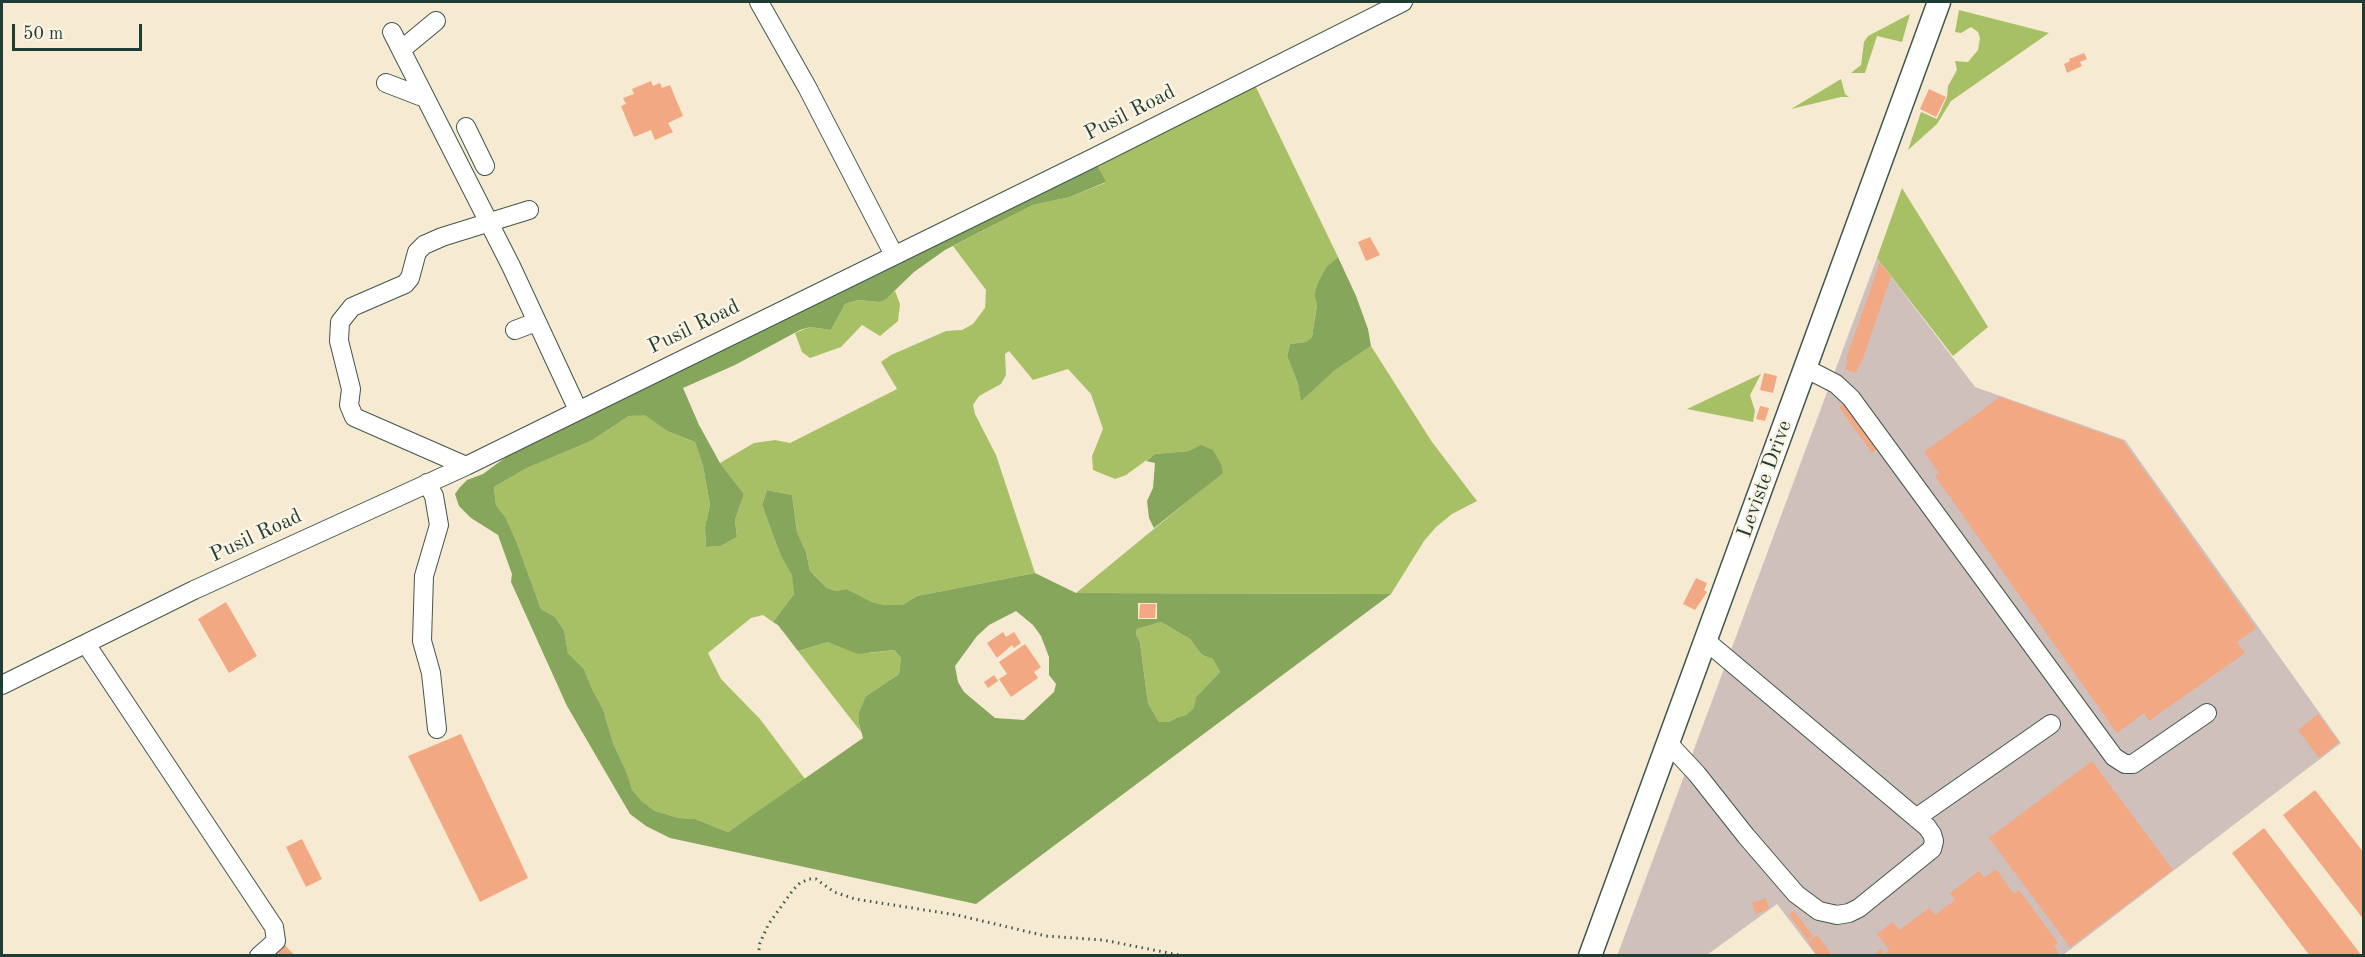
<!DOCTYPE html>
<html>
<head>
<meta charset="utf-8">
<style>
  body { margin:0 }
  #map { position:relative; width:2365px; height:957px; overflow:hidden; background:#f7ead2; font-family:"Old Standard TT",serif }
  canvas { display:block }
  .frame { position:absolute; inset:0; border:3px solid #1f3d34; pointer-events:none }
  .scale { position:absolute; left:12px; top:24px; width:130px; height:27px; box-sizing:border-box; border:3px solid #1f3d34; border-top:0; padding-left:8px; font-size:18px; line-height:21px; white-space:nowrap; color:#1f3d34; -webkit-text-stroke:4px #fcf5e5; paint-order:stroke }
</style>
</head>
<body>
<div id="map">
<canvas width="2365" height="957"></canvas>
<div class="frame"></div>
<div class="scale">50 m</div>
</div>
<script>
const g = document.querySelector('canvas').getContext('2d');
g.lineJoin = 'round';
function fill(path, color) { g.fillStyle = color; g.fill(path, 'evenodd'); }
const poly = rows => new Path2D(rows.map(r => 'M' + r).join(''));
function trace(path, color, width, dash) { g.strokeStyle = color; g.lineWidth = width; g.lineCap = dash ? 'butt' : 'round'; g.setLineDash(dash || []); g.stroke(path); }
function write(font, color, halo, rows, align = 'center') {
  g.font = font + ' "Old Standard TT",serif'; g.lineWidth = 5; g.setLineDash([]); g.textBaseline = 'middle'; g.strokeStyle = halo; g.fillStyle = color; for (const [text, x, y, turn = 0] of rows) {
    g.save(); g.translate(x, y); g.rotate((+turn || 0) * Math.PI / 180); g.textAlign = isNaN(turn) ? turn : align; if (halo) g.strokeText(text, 0, 0); g.fillText(text, 0, 0); g.restore();
  }
}
const industrial = poly([
  [1877,258,1975,387,2125,440,2341,743,2063,955,1816,955,1777,904,1707,955,1617,956]
]);
const green = poly([
  [1959,10,2049,33,1951,101,1937,124,1908,150,1921,112,1937,119,1947,97,1948,86,1957,70,1955,61,1968,62,1978,50,1980,38,1978,32,1971,27,1961,33,1955,32],
  [1910,14,1902,42,1877,36,1865,73,1851,73,1861,65,1864,42,1868,36],
  [1841,79,1845,94,1849,97,1841,97,1791,109],
  [1254,83,1338,257,1326,267,1318,282,1314,295,1317,305,1312,337,1306,342,1290,344,1287,356,1298,384,1301,400,1334,371,1371,346,1432,442,1477,501,1452,514,1436,527,1424,541,1391,594,1076,593,1222,473,1201,446,1189,451,1155,454,1126,475,1115,479,1093,470,1092,456,1103,429,1091,394,1068,369,1033,380,1009,351,1005,354,1006,375,1001,384,979,396,973,405,975,414,996,455,1035,573,917,596,902,605,885,605,872,602,847,589,836,591,827,588,810,571,806,552,797,532,792,495,767,490,762,505,780,554,793,575,794,594,773,622,763,615,751,618,708,653,721,679,760,719,805,779,728,832,695,819,679,818,655,811,640,801,631,790,626,771,613,743,603,709,592,689,584,669,568,653,564,630,555,617,541,609,517,543,506,518,496,505,494,487,527,468,591,441,629,416,645,414,667,431,695,442,703,466,710,505,705,527,706,547,721,546,737,537,735,520,744,494,720,463,754,443,775,440,790,443,897,389,881,362,891,355,946,331,962,330,973,324,985,308,986,290,953,246,1033,205,1070,197,1105,183,1096,163],
  [1902,188,1988,327,1953,356,1877,258],
  [895,291,900,304,898,321,880,336,862,325,841,347,810,358,802,352,795,333,810,327,831,330,845,304,858,300,880,302],
  [1761,374,1750,395,1755,411,1753,422,1687,409],
  [1161,622,1190,639,1202,655,1213,659,1220,672,1196,697,1195,708,1186,715,1178,717,1169,722,1159,722,1148,703,1140,643,1136,634,1137,629],
  [828,642,870,653,894,650,901,658,899,674,866,696,859,724,861,732,798,651]
]);
const forest = poly([
  [1096,163,1106,182,1070,197,1033,205,976,234,945,250,914,272,886,299,880,302,858,300,845,304,831,330,810,327,800,330,735,365,683,388,699,425,720,463,744,494,735,520,737,537,721,546,706,547,705,527,710,505,703,466,695,442,667,431,645,415,629,416,591,441,527,468,494,487,496,505,506,518,517,543,541,609,555,617,564,630,568,653,584,669,592,689,603,709,613,743,626,771,632,790,641,801,655,811,679,818,695,819,728,832,863,738,859,724,859,713,866,696,899,674,901,658,894,650,858,654,828,642,798,651,778,625,773,622,794,594,792,575,780,554,762,505,767,490,792,495,797,532,806,552,810,571,827,588,836,591,847,589,872,602,885,605,902,605,917,596,1035,573,1076,593,1391,594,976,904,670,838,646,826,630,814,567,706,511,582,512,574,498,535,471,518,459,506,455,494,460,487,467,480,483,474,506,457],
  [1138,603,1157,603,1157,619,1138,619],
  [1016,611,1033,625,1041,636,1049,657,1049,675,1056,684,1054,692,1024,720,995,718,964,692,958,682,955,666,977,636,989,625],
  [1161,622,1190,639,1202,655,1213,659,1220,672,1196,697,1194,708,1186,715,1178,717,1169,722,1159,722,1148,703,1140,643,1136,634,1137,629],
  [1338,257,1356,296,1368,329,1371,346,1334,371,1301,401,1298,384,1287,356,1290,344,1306,342,1312,337,1317,305,1314,295,1318,282,1326,267],
  [1201,445,1213,450,1221,464,1223,473,1154,528,1149,518,1147,501,1153,488,1155,463,1146,461,1155,454,1189,451]
]);
const building = poly([
  [2084,53,2087,59,2080,62,2082,66,2067,73,2064,64,2070,61,2069,59],
  [651,81,653,86,660,83,662,88,670,85,683,116,668,123,673,132,655,140,651,130,634,137,621,106,626,104,623,98,634,94,632,89],
  [1929,89,1946,97,1936,117,1920,109],
  [1370,237,1380,255,1366,261,1358,242],
  [1880,262,1891,277,1861,364,1859,364,1856,373,1845,369,1848,360,1846,359],
  [1764,373,1777,376,1773,393,1760,390],
  [2000,397,2123,441,2256,628,2237,642,2245,653,2149,721,2144,713,2117,733,1935,476,1939,473,1924,452],
  [1847,401,1880,447,1872,453,1839,407],
  [1760,406,1769,408,1765,421,1756,419],
  [1696,578,1707,583,1704,590,1707,592,1695,610,1683,604],
  [226,602,257,656,229,673,198,619],
  [1140,604,1156,604,1155,618,1139,618],
  [1003,632,1006,637,1014,632,1021,643,1014,648,1012,645,997,658,987,643],
  [1025,644,1041,667,1034,672,1038,678,1011,697,999,679,1007,674,999,662],
  [994,675,998,681,988,688,984,682],
  [2318,714,2339,742,2319,758,2298,730],
  [461,734,528,878,480,902,408,756],
  [2092,761,2173,870,2070,947,1989,838],
  [2315,790,2364,853,2364,920,2283,815],
  [2264,828,2362,956,2310,956,2232,853],
  [302,839,322,879,306,887,286,847],
  [1996,869,2014,894,2019,890,2058,943,2054,946,2061,956,1872,956,1881,949,1884,954,1889,950,1877,934,1893,922,1899,930,1929,908,1935,915,1955,900,1950,893,1979,871,1984,878],
  [1766,898,1769,909,1756,914,1752,903],
  [1794,911,1813,936,1808,940,1789,915],
  [1817,935,1833,956,1818,956,1808,942],
  [283,943,295,956,270,956]
]);
const path = poly([
  [758,956,760,943,768,925,793,890,800,883,809,879,816,879,834,892,855,899,957,915,1046,936,1103,940,1184,956]
]);
const minor = poly([
  [759,2,807,87,894,255],
  [392,32,511,266,578,410],
  [401,50,436,21],
  [386,83,425,98],
  [466,127,485,166],
  [515,330,536,322],
  [1805,368,1836,384,1851,398,2114,757,2125,764,2133,764,2207,713],
  [466,466,354,417,349,405,351,389,339,341,340,322,352,307,405,284,410,278,417,252,424,245,442,237,529,210],
  [427,483,434,496,439,525,424,576,422,641,431,673,437,729],
  [86,644,274,927,276,941,259,956],
  [2,685,194,590,466,466,1093,158,1403,2],
  [1669,744,1697,774,1746,836,1796,894,1819,911,1837,915,1849,913,1859,908,1932,849,1934,841,1932,834,1927,827,1706,641],
  [1916,818,2051,724]
]);
const major = poly([
  [1590,956,1939,2]
]);
const streetNames = [
  ["Pusil Road",1130,113,-27],
  ["Pusil Road",694,327,-26],
  ["Leviste Drive",1765,479,-70],
  ["Pusil Road",256,536,-25]
];
fill(industrial, '#d0c0bc');
fill(green, '#a7c066');
fill(forest, '#85a65b');
fill(building, '#f2a882');
trace(minor, '#3f574c', 20);
trace(major, '#3f574c', 25);
trace(path, '#3f574c', 3, [1.5, 4.5]);
trace(minor, '#fff', 18);
trace(major, '#fff', 22);
write('21px', '#1f3d34', '#fcf5e5', streetNames);
</script>
</body>
</html>
